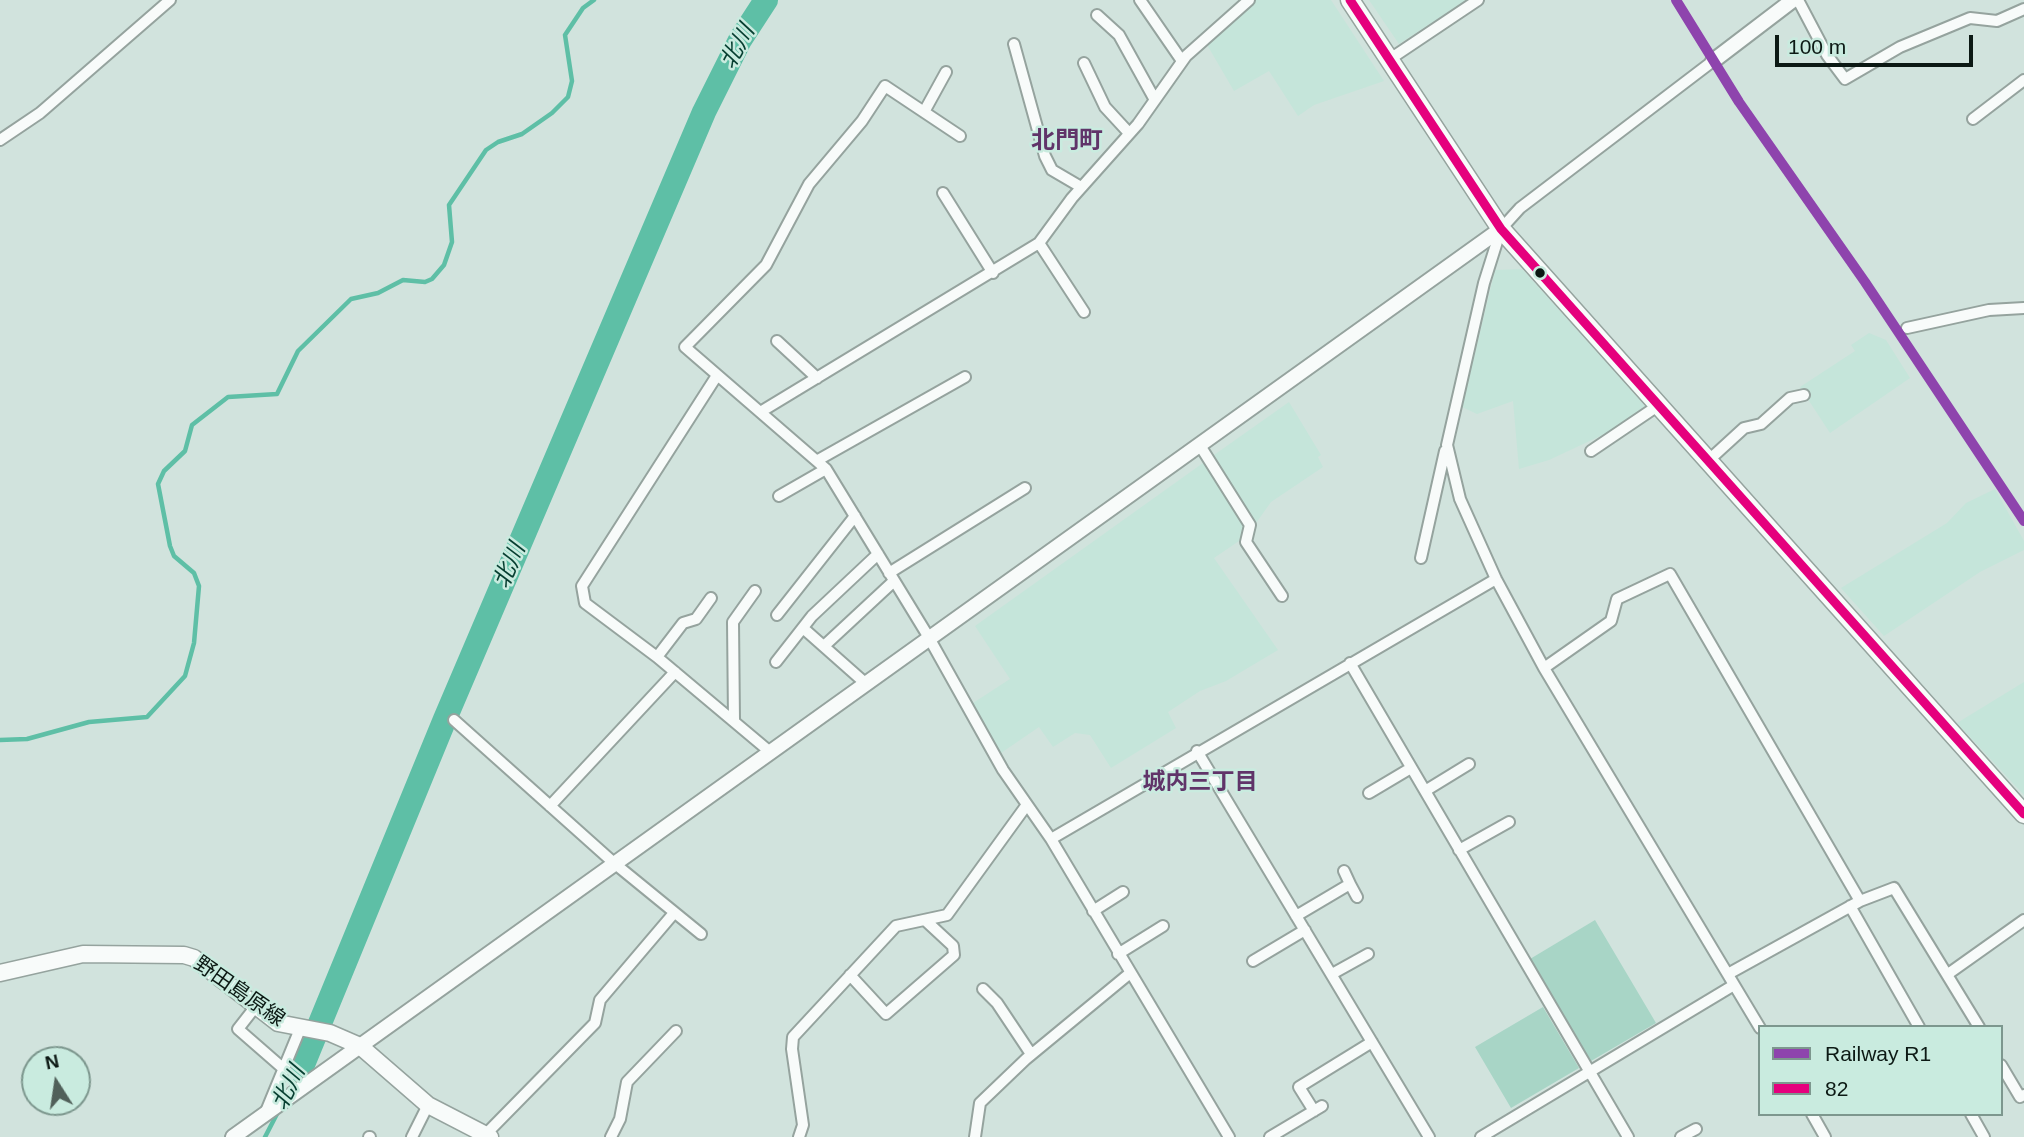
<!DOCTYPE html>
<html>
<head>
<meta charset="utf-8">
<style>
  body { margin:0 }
  #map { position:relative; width:2024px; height:1137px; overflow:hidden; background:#d1e3dd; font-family:Arial,sans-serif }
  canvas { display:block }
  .legend { position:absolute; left:1758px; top:1025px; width:245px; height:91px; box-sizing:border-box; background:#c9ebdf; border:2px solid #7d978e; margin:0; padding:9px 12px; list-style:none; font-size:21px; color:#0c1914 }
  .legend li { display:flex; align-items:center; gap:14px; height:35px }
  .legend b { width:35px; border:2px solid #7d978e }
  .north { position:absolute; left:21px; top:1046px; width:70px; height:70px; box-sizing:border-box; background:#c9ebdf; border:2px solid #7d978e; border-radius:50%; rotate:348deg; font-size:19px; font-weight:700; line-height:28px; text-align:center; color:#0c1914 }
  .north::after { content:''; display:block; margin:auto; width:24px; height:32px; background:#51605a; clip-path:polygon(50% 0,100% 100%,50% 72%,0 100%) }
  .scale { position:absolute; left:1775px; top:35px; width:198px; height:32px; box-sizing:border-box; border:4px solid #0c1914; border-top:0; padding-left:9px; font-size:21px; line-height:24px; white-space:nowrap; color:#0c1914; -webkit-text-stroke:5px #c9ebdf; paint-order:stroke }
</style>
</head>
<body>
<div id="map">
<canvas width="2024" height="1137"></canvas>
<ul class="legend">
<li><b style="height:9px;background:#8e44ad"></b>Railway R1</li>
<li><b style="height:9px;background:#e5007d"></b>82</li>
</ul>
<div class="north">N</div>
<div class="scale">100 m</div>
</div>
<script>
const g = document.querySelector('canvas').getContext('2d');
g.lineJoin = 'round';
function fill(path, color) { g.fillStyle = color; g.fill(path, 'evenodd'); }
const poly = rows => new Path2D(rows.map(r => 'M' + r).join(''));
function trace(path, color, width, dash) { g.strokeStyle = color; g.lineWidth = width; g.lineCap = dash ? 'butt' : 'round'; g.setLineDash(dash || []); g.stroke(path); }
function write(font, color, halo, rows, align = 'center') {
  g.font = font + ' Arial,"Noto Sans JP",sans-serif'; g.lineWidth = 5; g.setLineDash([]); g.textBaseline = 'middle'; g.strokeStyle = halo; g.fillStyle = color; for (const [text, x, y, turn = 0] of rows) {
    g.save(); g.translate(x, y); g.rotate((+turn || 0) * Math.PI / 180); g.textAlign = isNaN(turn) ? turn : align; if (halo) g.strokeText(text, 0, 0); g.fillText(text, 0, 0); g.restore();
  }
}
const built = poly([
  [1255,0,1331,0,1384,81,1314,105,1298,116,1269,71,1234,91,1206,43],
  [1369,0,1467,0,1399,44],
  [1522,269,1645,406,1611,431,1549,460,1519,469,1513,401,1477,414,1462,407,1495,270],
  [1869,333,1886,340,1910,378,1830,433,1800,387,1855,351,1851,345],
  [1289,402,1321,455,1318,457,1323,467,1271,502,1256,523,1214,455],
  [1203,463,1244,526,1239,541,1214,558,1278,650,1226,681,1200,691,1168,712,1176,728,1111,768,1090,735,1075,733,1053,747,1039,727,1001,753,973,703,1010,679,975,626],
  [1995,489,2024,541,2024,550,1980,572,1884,636,1841,588,1947,523,1966,503],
  [2024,682,2024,795,1957,723]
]);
const green = poly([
  [1595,920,1656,1023,1591,1061,1530,959],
  [1543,1007,1579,1068,1511,1108,1475,1047]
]);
const stream = poly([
  [0,740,27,739,89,722,147,717,185,676,194,643,199,586,194,573,174,556,170,546,158,484,164,471,185,451,192,425,228,397,277,394,298,351,351,299,378,293,403,280,425,282,432,279,444,265,452,242,449,205,486,150,498,142,522,134,552,113,568,97,572,81,565,35,583,8,594,0],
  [290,1090,302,1067],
  [265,1137,279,1110]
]);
const river = poly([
  [302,1067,445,719,704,112,740,40,766,0]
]);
const minor = poly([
  [1140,0,1182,61],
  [1798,0,1827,55,1845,79,1900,47,1970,18,1997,21,2024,9],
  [1097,15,1119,35,1155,100],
  [1014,44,1045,156,1052,170,1081,187],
  [1390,59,1478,0],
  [1713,61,1520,208,1501,229,1484,283,1447,445,1460,499,1496,579,1544,668,1760,1028],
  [1084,63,1105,107,1129,133],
  [924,112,946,72],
  [1973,119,2024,80],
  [960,136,885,86,862,121,809,184,766,265,685,347,826,469,928,636,1003,770,1051,839,1229,1137],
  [0,140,40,113,170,0],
  [943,193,993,273],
  [1039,243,1084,312],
  [1907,328,1989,310,2024,308],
  [777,341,817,378],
  [716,377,582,586,585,603,657,657,769,751],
  [762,411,1039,243,1072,198,1138,124,1186,56,1249,0],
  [1199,444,1250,525,1246,542,1282,596],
  [1591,451,1659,405],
  [818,460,965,377],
  [1709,460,1744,428,1761,424,1790,398,1804,395],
  [779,496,826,469],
  [1421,558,1445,451],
  [889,573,1025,488],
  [777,615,855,516],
  [803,628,864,682],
  [824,646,894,581],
  [657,657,683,623,696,619,711,598],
  [776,662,812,616,878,554],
  [1350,663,1628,1137],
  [1544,668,1611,621,1617,599,1670,574,1860,901],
  [454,720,614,863,701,934],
  [734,720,733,622,755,591],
  [1197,751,1429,1137],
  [1425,791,1469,764],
  [1369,793,1411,768],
  [550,806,675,672],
  [1051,839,1496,579],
  [1459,850,1509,822],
  [1344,871,1350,884],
  [1850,906,1919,1027],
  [1093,911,1123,892],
  [1296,916,1350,884,1357,897],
  [1118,954,1163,926],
  [1253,961,1305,930],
  [1332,974,1368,954],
  [1728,974,1860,901,1894,888,1979,1027],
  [1948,974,2024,920],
  [850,975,886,1014,954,955,953,946,925,920],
  [983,989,997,1003,1031,1054],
  [256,1006,238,1029,285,1070],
  [2001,1065,2020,1097,2024,1095],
  [1314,1111,1299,1087,1372,1042],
  [265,1114,300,1029],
  [1812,1114,1825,1137],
  [1971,1114,1984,1137],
  [485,1135,595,1023,600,1000,674,913],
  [369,1137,370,1137],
  [412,1137,428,1105],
  [611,1137,620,1119,627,1082,676,1031],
  [799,1137,803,1125,792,1049,793,1037,896,926,947,915,1026,806],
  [975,1137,980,1103,1026,1059,1129,974],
  [1270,1137,1322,1106],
  [1481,1137,1734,985],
  [1681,1137,1696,1129]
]);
const tertiary = poly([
  [1713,61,1793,0],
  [233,1137,1501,229]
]);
const secondary = poly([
  [0,973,83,954,184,955,194,958,278,1023,330,1033,360,1046,428,1105,490,1137]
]);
const trunk = poly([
  [1350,0,1501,229,2024,814]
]);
const bus1 = poly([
  [1350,0,1501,229,2024,814]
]);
const rail1 = poly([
  [1676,0,1739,102,1865,282,2024,521]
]);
const markers = [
  [1540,273,6,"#0c1914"]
];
const streetNames = [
  ["野田島原線",239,992,35]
];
const waterNames = [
  ["北川",738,47,-61],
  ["北川",510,566,-67],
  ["北川",289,1088,-64]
];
const neighbourhoodNames = [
  ["城内三丁目",1200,783]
];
const quarterNames = [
  ["北門町",1067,141]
];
fill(built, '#c5e5da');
fill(green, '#a8d5c6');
trace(stream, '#5ebfa6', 4.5);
trace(river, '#5ebfa6', 24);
trace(minor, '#95a39e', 14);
trace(tertiary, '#95a39e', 18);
trace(secondary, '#95a39e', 19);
trace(trunk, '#95a39e', 21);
trace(minor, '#f8fbfa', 10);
trace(tertiary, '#f8fbfa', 14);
trace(secondary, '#f8fbfa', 16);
trace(trunk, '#f8fbfa', 18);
trace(bus1, '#e5007d', 9);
trace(rail1, '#8e44ad', 10);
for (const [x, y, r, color] of markers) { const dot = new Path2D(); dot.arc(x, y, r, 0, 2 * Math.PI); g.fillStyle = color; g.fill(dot); trace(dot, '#c9ebdf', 2.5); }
write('21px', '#0c1914', '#c9ebdf', streetNames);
write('italic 23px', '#063e30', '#c9ebdf', waterNames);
write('bold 23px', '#603469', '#c9ebdf', neighbourhoodNames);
write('bold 24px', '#603469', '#c9ebdf', quarterNames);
</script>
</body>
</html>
